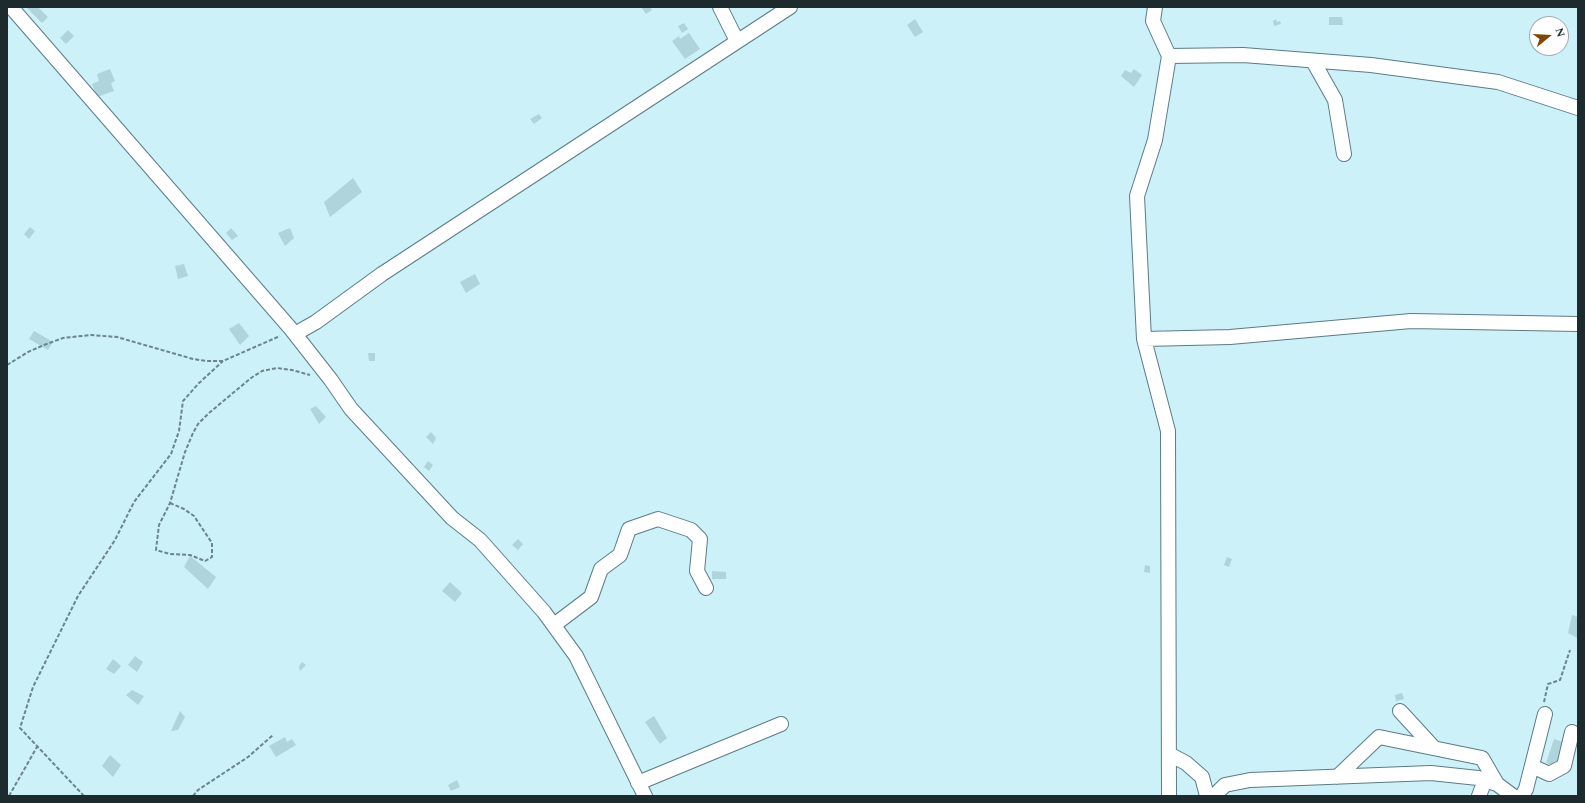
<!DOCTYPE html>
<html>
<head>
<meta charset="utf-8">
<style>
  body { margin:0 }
  #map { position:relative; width:1585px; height:803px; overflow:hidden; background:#ccf1f9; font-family:Spectral,serif }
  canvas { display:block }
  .frame { position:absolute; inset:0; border:8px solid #1d2b2e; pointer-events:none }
  .north { position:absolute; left:1529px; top:16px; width:40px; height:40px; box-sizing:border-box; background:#fff; border:1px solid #a5aaab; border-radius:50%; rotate:72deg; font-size:11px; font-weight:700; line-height:16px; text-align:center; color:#1d2b2e }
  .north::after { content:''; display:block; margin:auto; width:14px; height:18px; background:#824500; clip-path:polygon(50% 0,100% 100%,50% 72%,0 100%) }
</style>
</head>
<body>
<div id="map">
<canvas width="1585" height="803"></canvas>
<div class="frame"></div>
<div class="north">N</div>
</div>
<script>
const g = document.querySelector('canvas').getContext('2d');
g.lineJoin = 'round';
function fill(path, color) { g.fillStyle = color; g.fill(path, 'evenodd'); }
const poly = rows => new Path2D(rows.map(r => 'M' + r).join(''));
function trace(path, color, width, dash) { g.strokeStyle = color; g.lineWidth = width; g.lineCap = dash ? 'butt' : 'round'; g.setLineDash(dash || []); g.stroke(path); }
const building = poly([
  [26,7,38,7,48,17,42,23],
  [641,7,650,7,652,10,646,14],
  [1329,17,1342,17,1343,25,1329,25],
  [915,19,923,32,915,37,907,25],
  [1276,19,1277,22,1280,21,1281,24,1274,26,1273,21],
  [684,23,688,29,682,33,678,26],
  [68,30,74,36,66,44,60,38],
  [689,33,700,49,685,59,672,41,679,36,680,39],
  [110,69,115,81,111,83,114,91,97,97,92,84,99,81,97,74],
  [1134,69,1142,75,1134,87,1121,76,1125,70,1131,73],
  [539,114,542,118,534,124,530,119],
  [353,178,362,192,330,217,324,202],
  [30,227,35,231,29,239,24,234],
  [231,228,238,236,232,240,226,233],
  [290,228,294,238,285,246,278,233],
  [184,264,188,276,178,279,175,266],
  [475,274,480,284,466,293,460,282],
  [239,323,249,336,240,345,229,329],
  [34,331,53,342,48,350,29,339],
  [368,353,375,353,375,361,369,361],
  [316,406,326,417,319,424,310,409],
  [431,432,436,438,433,444,426,437],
  [428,461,433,465,429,471,424,467],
  [518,539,523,544,518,550,512,545],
  [190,556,216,577,208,589,184,567],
  [1227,557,1232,559,1229,567,1224,565],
  [1145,565,1150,566,1150,573,1144,572],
  [712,571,726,572,726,579,712,579],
  [450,582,462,593,455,602,442,591],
  [1572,615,1578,617,1577,638,1568,633],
  [135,656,143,662,137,672,128,665],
  [113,659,121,666,114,674,106,669],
  [302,662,306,665,300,671,299,666],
  [132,690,144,696,138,705,126,695],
  [1402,693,1404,699,1396,701,1395,695],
  [180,711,185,717,178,730,171,731],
  [654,716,667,738,660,744,645,722],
  [285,737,287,742,292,739,296,745,276,757,269,746],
  [1554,739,1566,743,1558,767,1546,763],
  [110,755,121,765,113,777,102,766],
  [457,780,460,787,451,791,448,785]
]);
const path = poly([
  [7,365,28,352,44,345,63,338,91,335,117,337,193,359,206,361,223,361,280,336],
  [170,503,184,509,194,516,212,543,212,557,205,561,190,555,170,554,156,550,159,525,170,503,185,452,193,433,198,424,209,413,251,378,262,371,277,368,292,370,310,375],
  [1544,702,1548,684,1560,680,1570,650],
  [9,796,37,747],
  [84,796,20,728,33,687,78,596,115,540,134,502,171,454,179,431,183,401,198,384,223,361],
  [193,796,198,790,248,757,273,735]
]);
const minor = poly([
  [11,7,291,329,331,380,351,409,452,518,480,540,544,612,576,656,645,796],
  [720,7,737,41],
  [1155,7,1153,21,1169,56,1155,140,1137,196,1144,339,1168,431,1169,796],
  [1169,56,1243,55,1371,65,1498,82,1578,108],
  [1313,61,1335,100,1344,154],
  [295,334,316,322,382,274,790,7],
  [1144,339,1230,337,1411,321,1578,324],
  [554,625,591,597,601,569,620,555,629,529,658,519,691,530,700,539,697,571,706,588],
  [1400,711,1434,748],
  [1169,754,1186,763,1202,777,1207,796],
  [1532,766,1549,774,1564,766,1572,732],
  [1337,777,1379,737,1482,758,1497,784],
  [638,783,781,724],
  [1214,796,1225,785,1250,780,1431,773,1478,778,1497,784,1513,796],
  [1479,796,1485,780],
  [1522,796,1526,789,1545,714]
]);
fill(building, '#b0d4dc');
trace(minor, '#5b7c84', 16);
trace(path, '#6c848a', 2, [4, 2]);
trace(minor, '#fff', 14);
</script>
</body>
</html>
